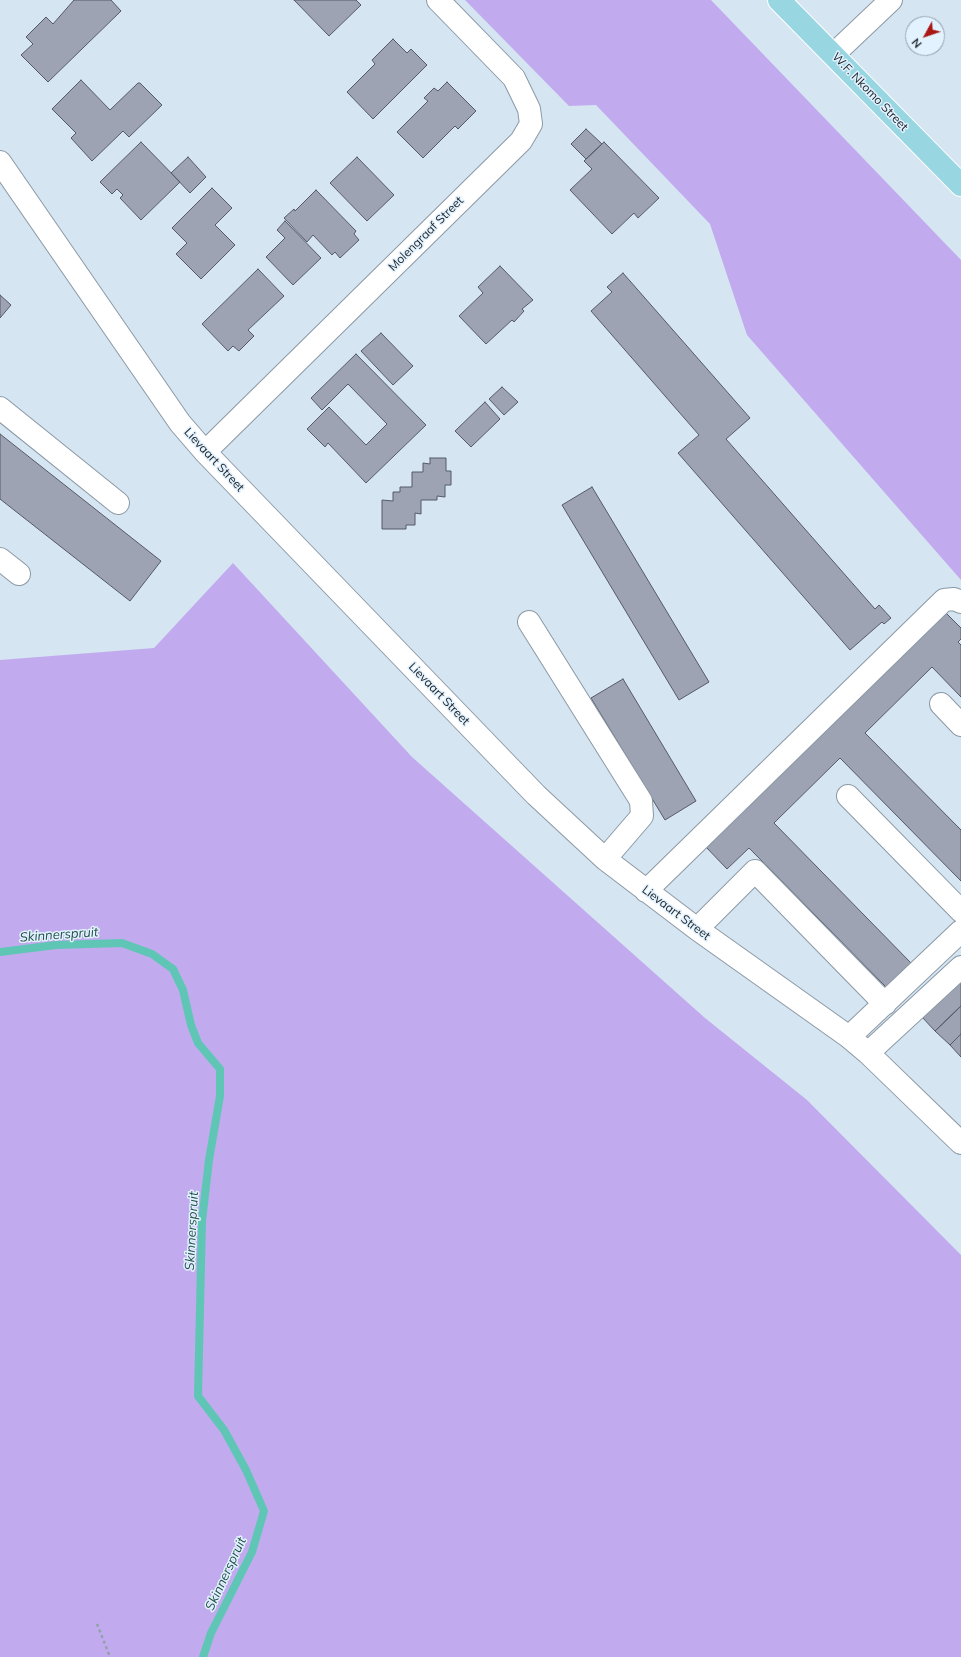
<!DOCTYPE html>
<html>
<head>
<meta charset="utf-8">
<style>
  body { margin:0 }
  #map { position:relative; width:961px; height:1657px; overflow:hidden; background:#d5e5f1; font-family:Mulish,sans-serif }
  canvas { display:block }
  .north { position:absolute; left:905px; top:16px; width:40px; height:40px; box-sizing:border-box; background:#e2f2fe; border:1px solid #94a0aa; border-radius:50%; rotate:230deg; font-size:11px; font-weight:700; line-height:16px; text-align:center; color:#20262b }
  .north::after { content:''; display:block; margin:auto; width:14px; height:18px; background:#aa1815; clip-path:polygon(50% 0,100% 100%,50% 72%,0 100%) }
</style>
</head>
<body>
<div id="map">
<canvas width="961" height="1657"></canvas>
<div class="north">N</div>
</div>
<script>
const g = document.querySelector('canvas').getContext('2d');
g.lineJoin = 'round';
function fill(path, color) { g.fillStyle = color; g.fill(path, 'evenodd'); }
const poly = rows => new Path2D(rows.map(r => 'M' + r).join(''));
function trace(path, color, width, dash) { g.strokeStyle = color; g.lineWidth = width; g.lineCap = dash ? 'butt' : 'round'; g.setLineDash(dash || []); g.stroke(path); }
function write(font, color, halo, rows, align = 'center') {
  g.font = font + ' Mulish,sans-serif'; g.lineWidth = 3; g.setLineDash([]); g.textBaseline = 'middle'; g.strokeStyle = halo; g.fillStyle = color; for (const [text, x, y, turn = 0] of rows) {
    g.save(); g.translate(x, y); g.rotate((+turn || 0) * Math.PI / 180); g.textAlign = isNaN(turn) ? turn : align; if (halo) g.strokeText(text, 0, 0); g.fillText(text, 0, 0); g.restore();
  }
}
const green = poly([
  [465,0,711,0,961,260,961,580,747,335,710,224,596,105,569,106],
  [233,563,412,757,705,1018,807,1100,961,1255,961,1657,0,1657,0,660,154,648]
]);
const stream = poly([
  [0,952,56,945,122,943,152,954,173,969,183,990,191,1025,198,1043,220,1069,220,1096,209,1160,202,1221,198,1396,224,1430,246,1470,264,1511,252,1552,211,1633,203,1657]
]);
const building = poly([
  [74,0,111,0,121,11,48,82,21,55,33,44,26,37,46,17,53,24,74,0],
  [294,0,356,0,361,5,329,36,294,0],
  [393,39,407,53,411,49,427,65,373,119,347,92,375,64,372,60,393,39],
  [81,80,110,110,138,83,140,83,162,105,129,137,123,131,92,161,71,138,76,133,52,109,81,80],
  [447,82,476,111,458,129,455,126,423,158,397,132,428,101,424,98,434,88,438,91,447,82],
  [586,129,602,144,586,159,571,144,586,129],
  [141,142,180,182,141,220,120,198,123,195,117,189,112,194,100,182,141,142],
  [604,142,659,198,638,218,634,213,612,234,570,190,592,169,584,161,604,142],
  [188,157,206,177,190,193,171,173,188,157],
  [357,157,394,195,367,221,330,183,357,157],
  [212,188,232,208,215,225,235,245,201,279,176,254,187,243,172,228,212,188],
  [316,190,356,231,354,234,359,240,340,258,335,252,332,255,313,235,307,242,284,218,294,209,295,211,316,190],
  [285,221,321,258,293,285,266,257,285,238,277,230,285,221],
  [500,266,533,300,522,309,524,311,514,322,512,320,486,344,459,316,483,293,478,287,500,266],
  [258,269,284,296,248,330,254,336,239,351,233,346,228,351,202,324,258,269],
  [623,273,750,418,726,439,875,609,879,605,891,618,884,624,882,622,850,650,678,453,699,435,591,311,612,292,607,287,623,273],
  [0,295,11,305,0,318,0,295],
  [381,333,413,366,393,385,361,351,381,333],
  [356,354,426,425,366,483,328,443,325,447,307,429,329,407,366,445,387,424,348,384,322,410,311,398,356,354],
  [502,387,518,402,504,415,489,399,502,387],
  [485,402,500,419,471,447,455,431,485,402],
  [0,434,161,561,130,601,0,499,0,434],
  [430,458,446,458,446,471,451,471,451,485,445,485,445,497,437,496,437,500,421,500,421,514,415,513,415,525,406,525,406,529,382,529,382,500,393,501,393,492,400,492,400,487,412,487,412,472,423,472,423,463,430,464,430,458],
  [592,487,709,682,679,700,562,505,592,487],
  [944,611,961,628,961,639,958,642,961,645,961,697,932,667,865,733,961,830,961,881,840,758,774,823,911,963,886,987,749,848,727,869,705,846,944,611],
  [623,679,696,801,665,820,591,698,623,679],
  [961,979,961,1006,935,1031,922,1017,961,979],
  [961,1006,961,1034,950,1045,935,1031,961,1006],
  [961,1034,961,1057,950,1045,961,1034]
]);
const path = poly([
  [97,1624,110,1657]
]);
const minor = poly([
  [834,54,891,0],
  [0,162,180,423,205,452,536,795,605,859,697,929,849,1037,868,1053,961,1143],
  [0,408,118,503],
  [205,452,521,141,531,124,529,109,514,78,438,0],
  [0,559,19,574],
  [529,622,641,801,642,816,605,859],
  [941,704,961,725],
  [848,796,961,911],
  [646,891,944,600,954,599,961,602],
  [697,929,755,871,885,1004],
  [849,1037,961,931],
  [868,1053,961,967]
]);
const major = poly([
  [779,0,961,185]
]);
const streetNames = [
  ["W.F. Nkomo Street",870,92,46],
  ["Molengraaf Street",426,234,-45],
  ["Lievaart Street",214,460,47],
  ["Lievaart Street",439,694,46],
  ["Lievaart Street",676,913,37]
];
const waterNames = [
  ["Skinnerspruit",59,935,-4],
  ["Skinnerspruit",192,1231,-87],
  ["Skinnerspruit",226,1574,-65]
];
fill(green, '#c2aaef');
trace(stream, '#5fc6b6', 8);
fill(building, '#9da3b3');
trace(building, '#555a68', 1);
trace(minor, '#8b99a5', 24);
trace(major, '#fff', 24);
trace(path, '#94a1aa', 2.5, [3, 3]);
trace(minor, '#fff', 22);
trace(major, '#98d6e2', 22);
write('12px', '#20262b', '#e2f2fe', streetNames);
write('italic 13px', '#225049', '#e2f2fe', waterNames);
</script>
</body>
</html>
